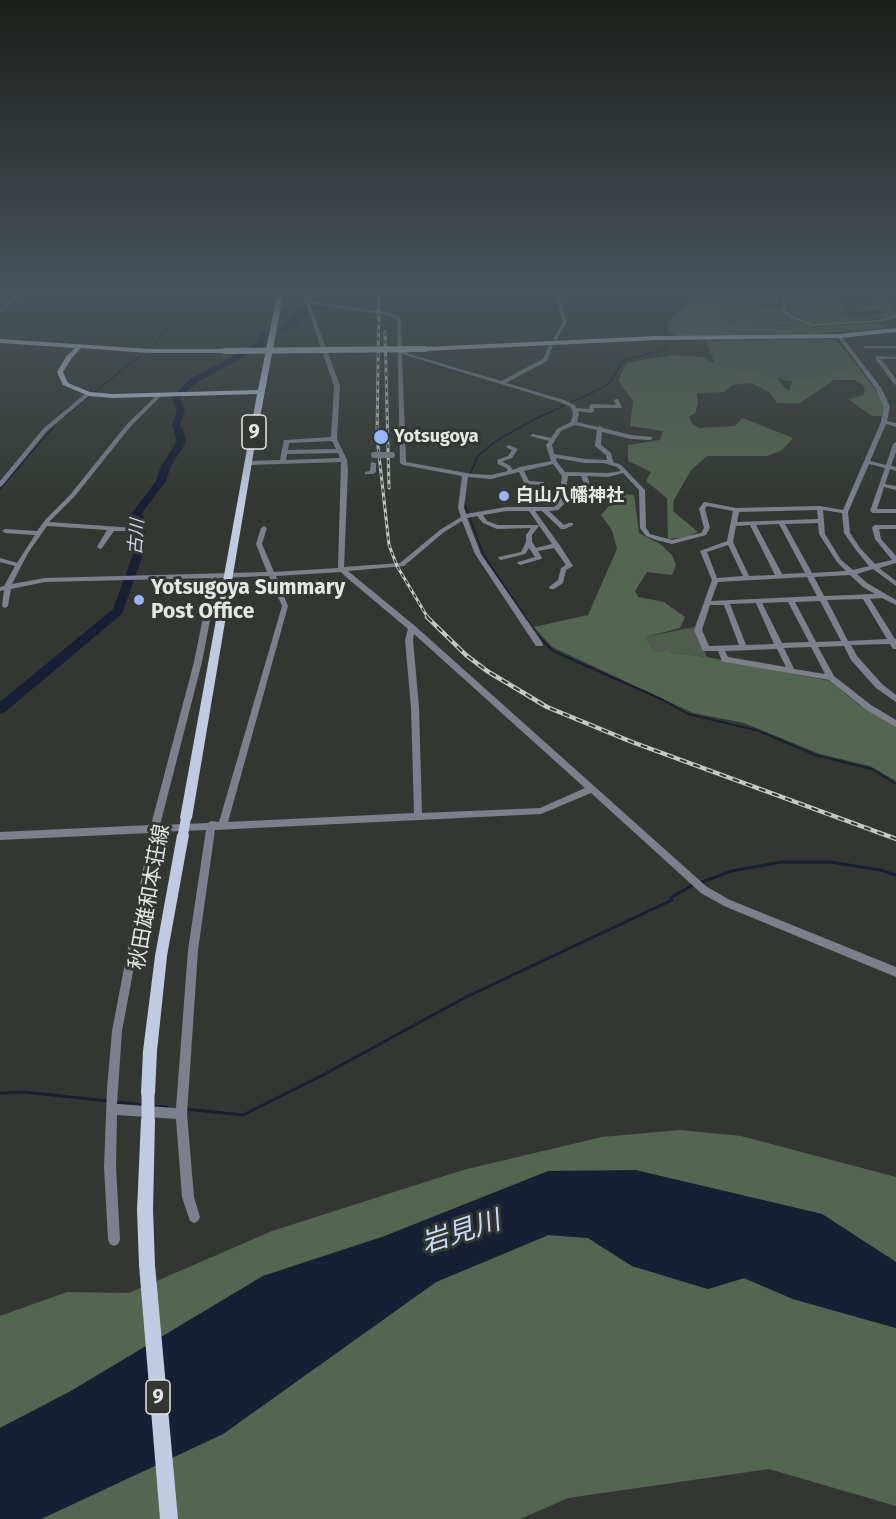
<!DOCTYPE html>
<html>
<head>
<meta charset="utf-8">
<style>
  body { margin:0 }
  canvas { display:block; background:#323831 }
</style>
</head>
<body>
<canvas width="896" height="1519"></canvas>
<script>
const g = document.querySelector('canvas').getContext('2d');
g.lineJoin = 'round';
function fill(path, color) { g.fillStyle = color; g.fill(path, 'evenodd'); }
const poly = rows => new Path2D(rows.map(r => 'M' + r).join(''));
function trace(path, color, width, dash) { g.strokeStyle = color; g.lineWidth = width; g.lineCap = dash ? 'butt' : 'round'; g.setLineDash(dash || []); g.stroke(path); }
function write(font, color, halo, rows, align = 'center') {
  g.font = font + ' "Fira Sans","Noto Sans JP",sans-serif'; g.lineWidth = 6; g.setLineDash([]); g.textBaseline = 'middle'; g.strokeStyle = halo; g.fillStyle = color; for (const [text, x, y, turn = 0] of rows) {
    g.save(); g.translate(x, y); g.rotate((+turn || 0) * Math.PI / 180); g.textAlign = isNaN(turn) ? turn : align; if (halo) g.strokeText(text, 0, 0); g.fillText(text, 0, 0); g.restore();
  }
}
const green = poly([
  [820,297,833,298,840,305,846,305,849,308,843,309,846,313,838,314,844,317,867,317,887,313,880,310,859,312,856,307,871,307,879,300,894,308,892,315,884,318,827,324,811,323,787,309,786,307,806,305],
  [750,303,778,308,786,314,813,326,809,329,792,325,737,326,729,322,722,304],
  [829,339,837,341,855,363,852,371,789,381,715,364,706,341],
  [694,627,707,657,671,653,669,650,654,652,645,637]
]);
const forest = poly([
  [700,290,782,290,780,303,777,304,722,304,728,323,735,326,792,326,810,329,826,326,879,323,886,328,808,334,681,336,669,333,668,323,672,316],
  [787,290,805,290,815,297,805,304,787,305],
  [672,355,703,357,715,364,777,378,785,388,789,390,793,380,851,371,855,363,878,393,884,406,882,416,872,416,848,399,863,395,865,391,863,385,854,380,834,380,800,403,777,403,769,392,751,383,732,385,724,392,697,393,698,404,695,413,689,417,692,424,700,428,735,426,742,418,745,419,793,438,782,450,767,456,707,456,691,470,674,500,673,511,698,532,687,537,668,539,667,498,646,481,651,472,628,461,628,445,660,440,663,431,630,426,633,401,618,381,626,363],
  [620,494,634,495,639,533,660,544,672,555,676,565,672,575,647,572,635,591,638,597,664,602,685,617,680,628,645,637,654,652,669,650,671,653,707,657,830,681,859,705,896,724,896,781,870,766,820,754,744,723,693,713,552,647,534,627,588,615,617,549,612,530,601,515],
  [680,1130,741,1136,896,1177,896,1262,822,1214,635,1170,382,1237,263,1276,71,1391,0,1428,0,1316,67,1292,129,1293,272,1231,463,1170,602,1137],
  [549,1235,588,1238,632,1266,708,1289,744,1278,793,1299,896,1328,896,1506,769,1469,568,1498,520,1519,41,1519,223,1434,436,1282]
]);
const water = poly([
  [635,1170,822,1214,896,1262,896,1328,793,1299,744,1278,708,1289,632,1266,588,1238,548,1235,436,1282,223,1434,41,1519,0,1519,0,1428,71,1391,263,1276,382,1237,548,1171]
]);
const streamFar2 = poly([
  [193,294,196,290],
  [154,345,191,296],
  [126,367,141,355],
  [64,417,122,370],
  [469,476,478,456,496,441,533,420,602,388,611,381,623,360,667,349,665,322,697,290],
  [0,489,55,425],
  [464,502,484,556,526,618]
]);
const streamFar1 = poly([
  [525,617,537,635,553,651,661,699,688,714,759,731,815,755,872,769,896,784]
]);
const stream = poly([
  [699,883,732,871,781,862,830,862,880,870,896,875],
  [0,1093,24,1092,108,1101],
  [116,1102,143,1105],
  [152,1106,167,1107],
  [185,1109,243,1115,323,1075,464,998,672,900,670,898,693,885]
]);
const river = poly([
  [326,290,334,290,318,308,311,310,292,329,279,333,279,329,305,306,312,304,326,290],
  [265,332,269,334,266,336,264,346,196,383,180,398,185,410,180,424,186,439,185,444,171,466,166,481,142,513,145,527,145,549,122,614,5,712,0,714,0,702,113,609,135,549,135,527,132,513,156,481,161,466,175,444,176,439,172,424,177,410,172,398,173,396,190,379,257,343,259,333,265,332]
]);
const minor = poly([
  [21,290,26,290,0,312,0,309,21,290],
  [301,290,305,290,309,301,391,313,401,319,402,350,409,354,501,381,543,359,549,345,553,345,547,361,506,383,564,400,575,405,576,408,589,409,590,405,592,404,616,405,613,400,618,399,622,407,621,408,594,408,594,411,591,413,578,411,579,414,577,422,598,427,600,426,603,428,631,435,652,437,652,439,650,440,631,439,602,432,601,445,611,453,613,462,621,465,645,490,646,528,650,534,672,540,701,533,704,528,699,509,703,503,705,502,736,508,820,506,843,510,881,422,884,407,876,389,837,336,841,335,882,389,890,407,887,421,896,423,896,427,886,424,870,461,886,465,893,444,896,442,896,452,891,466,896,467,896,471,890,469,885,484,896,486,896,490,884,487,877,509,896,509,896,513,873,513,870,511,885,468,869,464,848,512,850,533,860,548,875,564,892,560,875,539,872,527,875,525,896,525,896,529,879,529,881,539,896,556,896,563,879,568,896,581,896,586,873,569,857,574,867,583,896,600,896,605,882,598,870,599,895,639,896,639,896,649,893,649,890,644,851,645,857,656,882,684,896,695,896,702,876,688,851,660,844,646,818,647,834,676,871,705,896,720,896,727,865,709,829,680,725,662,722,661,718,651,703,651,694,630,712,580,700,551,727,541,733,511,707,506,705,509,710,528,706,535,672,544,656,540,646,536,640,528,639,490,623,473,608,477,587,476,590,484,604,487,605,488,602,490,585,486,581,476,568,476,564,504,558,510,549,511,564,525,569,523,573,523,573,525,565,529,561,529,542,511,535,511,558,543,559,544,573,566,566,570,563,583,554,589,550,589,549,587,558,580,561,568,566,565,554,548,538,551,542,558,541,559,520,565,517,563,518,562,535,557,529,548,525,554,501,560,498,558,499,557,521,552,526,542,526,535,531,528,497,529,483,523,477,516,467,518,481,554,542,642,543,644,542,646,536,646,475,554,462,521,444,532,404,566,348,571,415,626,707,887,730,900,896,967,896,977,724,906,701,893,591,793,541,814,215,830,198,950,187,1114,194,1197,200,1217,198,1221,194,1223,190,1221,182,1197,176,1119,117,1115,116,1167,120,1240,118,1244,114,1246,110,1244,108,1240,104,1167,107,1089,112,1031,150,833,0,840,0,832,151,825,194,662,211,578,45,582,11,589,8,606,5,608,2,606,4,590,0,591,0,587,4,586,15,566,0,562,0,558,17,563,35,535,5,533,2,531,5,529,37,531,46,519,70,495,127,424,158,394,161,396,131,426,74,497,49,522,134,528,137,530,136,531,114,531,102,548,100,549,97,547,107,530,47,526,28,553,12,584,45,578,267,572,256,544,261,528,264,526,267,528,262,544,274,572,338,568,341,462,249,465,246,463,249,461,280,460,284,440,331,437,334,386,301,290],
  [310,304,388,315,397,320,400,463,403,465,462,476,458,508,461,517,440,530,400,563,344,567,348,470,347,460,337,439,340,386,310,304],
  [402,354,560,402,571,407,573,414,571,422,557,429,551,438,533,434,530,436,549,441,546,445,551,461,520,467,513,470,510,466,503,462,503,461,512,458,518,449,509,445,506,447,512,450,508,456,497,460,498,464,506,468,508,471,491,475,472,474,406,462,402,354],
  [575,425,597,430,595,446,606,455,607,460,585,459,554,454,552,445,561,431,575,425],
  [332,441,336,449,288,450,289,443,332,441],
  [338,453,340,458,286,460,287,454,338,453],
  [556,458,585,463,603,463,617,467,621,471,608,473,565,472,557,462,556,458],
  [553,464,562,476,558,504,554,507,506,507,466,514,464,508,468,477,491,479,519,472,525,484,542,485,544,484,544,482,529,481,524,471,553,464],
  [817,510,818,519,737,522,739,512,817,510],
  [823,510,842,513,844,533,856,550,869,566,853,570,841,560,825,534,823,510],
  [506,511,529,511,552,544,536,548,532,542,532,535,539,526,538,525,498,525,487,521,483,515,506,511],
  [818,523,819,534,837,562,846,571,812,573,785,524,818,523],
  [779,524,805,573,782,574,756,525,779,524],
  [750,525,775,575,749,576,733,542,736,526,750,525],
  [728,545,743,576,717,578,707,552,728,545],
  [341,572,346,577,408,629,405,640,411,707,414,813,228,822,288,606,276,576,341,572],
  [850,575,863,587,875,594,824,596,814,577,850,575],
  [269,576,282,606,219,822,211,821,208,823,160,825,202,662,218,578,269,576],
  [807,577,817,596,711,601,718,582,807,577],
  [863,599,887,639,848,641,827,600,863,599],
  [820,601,841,641,816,642,795,602,820,601],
  [788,602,809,642,782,643,762,603,788,602],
  [756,603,774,644,746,645,730,604,756,603],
  [710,605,724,605,739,645,709,646,702,630,710,605],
  [414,634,585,788,540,808,422,813,419,707,413,640,414,634],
  [811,647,825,674,794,669,784,648,811,647],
  [777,649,786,667,728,657,725,651,777,649],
  [206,830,188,950,176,1108,117,1104,122,1031,159,832,206,830],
  [559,290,563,290,559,296,567,322,557,339,555,340,553,339,563,322,555,296,559,290],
  [783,290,787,290,785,309,794,316,813,324,879,320,891,316,896,312,896,316,895,318,879,322,813,326,790,318,781,310,783,290],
  [863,346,896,346,896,348,865,348,863,347,863,346],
  [875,356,896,357,896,359,881,359,896,379,896,385,894,384,875,358,875,356],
  [86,393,91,394,47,431,2,486,0,487,0,481,43,429,86,393],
  [371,462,376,463,376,472,373,474,365,474,365,472,370,471,371,462]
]);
const major = poly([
  [278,290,284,290,255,444,192,818,190,821,186,823,182,821,180,818,257,394,112,398,89,396,63,385,57,372,66,357,75,348,0,343,0,339,148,349,225,349,228,351,225,353,148,353,81,348,71,359,63,372,68,383,90,392,112,394,258,390,278,290],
  [896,328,896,332,839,338,657,340,425,351,422,349,425,347,657,336,839,334,896,328],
  [183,830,187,832,189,835,167,956,157,1051,155,1093,153,1098,148,1100,143,1098,141,1093,143,1051,155,956,177,835,179,832,183,830],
  [148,1113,153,1115,155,1120,153,1210,155,1265,178,1519,160,1519,139,1265,137,1210,141,1120,143,1115,148,1113]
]);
const railFar1 = poly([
  [379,297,377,437,389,545,397,566,428,618],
  [385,332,389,488]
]);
const rail = poly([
  [427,617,466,655,487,671,547,707,632,742,896,839]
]);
const minorBridge = poly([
  [374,455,392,455]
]);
const majorBridgeFar2 = poly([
  [225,351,425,349]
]);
const majorBridgeFar1 = poly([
  [183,835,186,818]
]);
const majorBridge = poly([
  [148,1093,148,1120]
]);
const markers = [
  [381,437,8,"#95b6fd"],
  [504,496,6,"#95b6fd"],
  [139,600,6,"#95b6fd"]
];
const farPoinames = [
  ["Yotsugoya",394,437],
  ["白山八幡神社",516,496]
];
const farWaternames = [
  ["古川",137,537,-86]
];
const shields = [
  [254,432,24],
  [158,1397,24]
];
const shieldNames = [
  ["9",254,432],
  ["9",158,1397]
];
const poiNames = [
  ["Yotsugoya Summary",151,588],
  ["Post Office",151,612]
];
const streetNames = [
  ["秋田雄和本荘線",150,897,-80]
];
const nearWaternames = [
  ["岩見川",461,1233,-18]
];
fill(green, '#505d4e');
fill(forest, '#536650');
fill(water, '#161f34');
trace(streamFar2, '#161f34', 1.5);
trace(streamFar1, '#161f34', 2);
trace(stream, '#161f34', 3);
fill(river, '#161f34');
fill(minor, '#7b808c');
fill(major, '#bfcbe3');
trace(railFar1, '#c4c9c4', 3);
trace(rail, '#c4c9c4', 4.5);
trace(railFar1, '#323831', 1.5, [4]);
trace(rail, '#323831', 2, [7]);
trace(minorBridge, '#7b808c', 6);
trace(majorBridgeFar2, '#bfcbe3', 6);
trace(majorBridgeFar1, '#bfcbe3', 10);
trace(majorBridge, '#bfcbe3', 13);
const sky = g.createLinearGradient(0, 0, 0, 503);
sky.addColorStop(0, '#1c1f1b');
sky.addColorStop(0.58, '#49535a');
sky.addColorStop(1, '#49535a00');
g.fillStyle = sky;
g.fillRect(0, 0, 896, 503);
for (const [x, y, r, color] of markers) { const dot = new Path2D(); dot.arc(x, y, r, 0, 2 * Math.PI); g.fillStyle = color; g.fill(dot); trace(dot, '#323831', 2); }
write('bold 18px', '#e4e8e4', '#323831', farPoinames, 'left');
write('italic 18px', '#cbdaf7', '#323831', farWaternames);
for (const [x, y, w] of shields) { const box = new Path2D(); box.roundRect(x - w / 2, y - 17, w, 34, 4.5); g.fillStyle = '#323831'; g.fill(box); trace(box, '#e4e8e4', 1.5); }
write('bold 20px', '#e4e8e4', null, shieldNames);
write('bold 21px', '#e4e8e4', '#323831', poiNames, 'left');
write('21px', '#e4e8e4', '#323831', streetNames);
write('italic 27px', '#cbdaf7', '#323831', nearWaternames);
</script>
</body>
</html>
